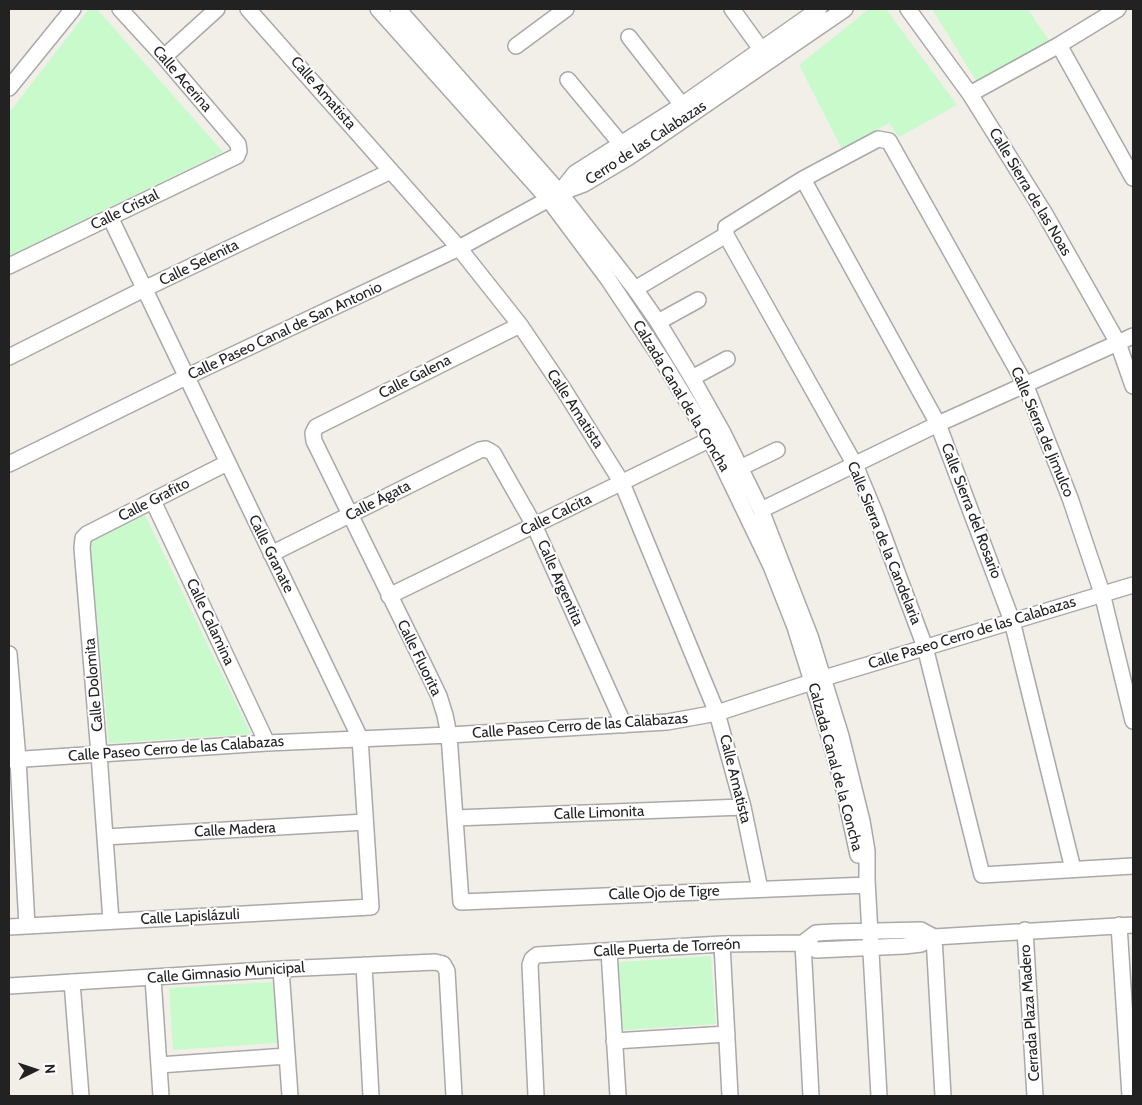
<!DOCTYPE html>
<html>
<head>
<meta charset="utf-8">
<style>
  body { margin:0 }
  #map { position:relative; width:1142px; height:1105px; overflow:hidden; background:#f2efe9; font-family:Cabin,sans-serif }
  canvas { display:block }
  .frame { position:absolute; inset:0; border:10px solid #222; pointer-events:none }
  .north { position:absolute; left:10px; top:1045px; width:50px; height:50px; -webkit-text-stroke:4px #fff; paint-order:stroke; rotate:86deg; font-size:14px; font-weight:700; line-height:20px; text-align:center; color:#222 }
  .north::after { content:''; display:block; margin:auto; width:18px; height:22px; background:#222; clip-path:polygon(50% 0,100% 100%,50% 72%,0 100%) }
</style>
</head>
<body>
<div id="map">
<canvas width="1142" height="1105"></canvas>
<div class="frame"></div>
<div class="north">N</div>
</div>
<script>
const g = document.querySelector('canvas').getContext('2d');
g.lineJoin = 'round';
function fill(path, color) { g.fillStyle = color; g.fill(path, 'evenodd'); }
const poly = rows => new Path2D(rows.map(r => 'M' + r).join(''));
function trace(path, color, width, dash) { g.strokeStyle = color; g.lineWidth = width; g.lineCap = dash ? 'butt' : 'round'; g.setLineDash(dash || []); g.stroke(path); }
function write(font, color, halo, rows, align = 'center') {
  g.font = font + ' Cabin,sans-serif'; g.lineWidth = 4; g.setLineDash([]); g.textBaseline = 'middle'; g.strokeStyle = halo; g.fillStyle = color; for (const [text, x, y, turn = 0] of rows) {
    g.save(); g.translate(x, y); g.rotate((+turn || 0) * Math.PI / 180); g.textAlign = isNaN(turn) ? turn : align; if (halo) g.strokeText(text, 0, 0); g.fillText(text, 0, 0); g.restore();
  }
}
const park = poly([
  [89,9,97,9,223,152,9,256,9,113],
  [869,9,886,9,957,105,899,137,889,123,842,149,799,65],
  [932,9,1028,9,1050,42,977,82],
  [145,515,251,734,109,743,90,542],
  [711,956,716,1024,623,1030,619,962],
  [273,982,277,1043,173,1050,169,988]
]);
const minor = poly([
  [248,9,459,248,520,325,564,390,622,483,717,713,743,807,760,889],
  [378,9,549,200,608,279,662,360,710,439,771,566,795,627,829,736,844,790,858,855],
  [398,9,560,193,635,289,658,322,692,378,723,433,761,510,810,636,841,736,862,821,867,851,867,880,879,1096],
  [732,9,766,56],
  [908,9,970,94,1045,214,1118,343,1133,386],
  [629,37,682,105],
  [1059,45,1133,178],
  [516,46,566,9],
  [164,57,217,9],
  [568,80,621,144],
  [9,88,73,9],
  [970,94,1059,45,1118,9],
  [803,179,938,424,1012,621,1073,869],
  [560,192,575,173,682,105,819,9],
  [9,266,237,156,239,151,238,144,164,57,120,9],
  [635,289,726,235],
  [658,322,698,300],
  [520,325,316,427,313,433,314,441,427,671,439,696,445,715,449,735,461,902,867,885],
  [9,357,144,289,391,171],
  [692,378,727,359],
  [9,464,186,377,459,248,560,193,584,184,629,157,845,9],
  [740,468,777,450],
  [153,501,267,743],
  [761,510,938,424,1133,336],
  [271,554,480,450,486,449,493,453,534,525,624,725],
  [389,596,719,435],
  [9,654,18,759,27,926],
  [1133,721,1102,593,1070,498,1025,384,889,141,878,139,803,179,726,227,726,235,731,244,855,465,875,513,925,647,982,875,1133,866],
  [9,760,267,743,449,735,667,722,717,713,824,678,1133,585],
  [455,818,743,807],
  [105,837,365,822],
  [111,921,99,754,82,548,83,538,87,534,227,463],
  [1119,925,1130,1096],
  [9,927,371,907,360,738,110,217],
  [1025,930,1035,1096],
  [934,937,943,1096],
  [803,943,811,1096],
  [803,943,816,933,834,932,921,930,934,937],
  [722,944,730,1096],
  [609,951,618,1096],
  [364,965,371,1096],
  [281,969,290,1096],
  [153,978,161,1096],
  [72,982,81,1096],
  [9,986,281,969,435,962,443,964,447,971,454,1096],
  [614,1041,727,1034],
  [159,1065,287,1056],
  [536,1096,530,965,532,959,537,955,722,944,803,943,816,950,904,946,921,944,934,937,1133,925]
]);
const streetNames = [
  ["Calle Acerina",182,79,49],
  ["Calle Amatista",323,93,49],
  ["Cerro de las Calabazas",646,143,-33],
  ["Calle Sierra de las Noas",1030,192,59],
  ["Calle Cristal",125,210,-26],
  ["Calle Selenita",199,263,-26],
  ["Calle Paseo Canal de San Antonio",285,331,-25],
  ["Calle Galena",415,377,-27],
  ["Calzada Canal de la Concha",681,396,59],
  ["Calle Amatista",575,409,57],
  ["Calle Sierra de Jimulco",1042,432,67],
  ["Calle Grafito",154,500,-27],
  ["Calle Ágata",378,501,-27],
  ["Calle Sierra del Rosario",971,511,69],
  ["Calle Calcita",556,515,-26],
  ["Calle Sierra de la Candelaria",884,543,68],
  ["Calle Granate",271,554,64],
  ["Calle Argentita",560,583,66],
  ["Calle Calamina",210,622,65],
  ["Calle Paseo Cerro de las Calabazas",972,633,-17],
  ["Calle Fluorita",419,658,64],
  ["Calle Dolomita",94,685,-95],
  ["Calle Paseo Cerro de las Calabazas",580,726,-4],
  ["Calle Paseo Cerro de las Calabazas",176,749,-4],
  ["Calzada Canal de la Concha",835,767,75],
  ["Calle Amatista",735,779,76],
  ["Calle Limonita",599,813,-2],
  ["Calle Madera",235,830,-3],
  ["Calle Ojo de Tigre",664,893,-2],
  ["Calle Lapislázuli",190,917,-3],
  ["Calle Puerta de Torreón",667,948,-3],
  ["Calle Gimnasio Municipal",226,973,-4],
  ["Cerrada Plaza Madero",1030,1013,-94]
];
fill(park, '#c8facc');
trace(minor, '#a9a9a9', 18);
trace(minor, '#fff', 15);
write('15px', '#222', '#fff', streetNames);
</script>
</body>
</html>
